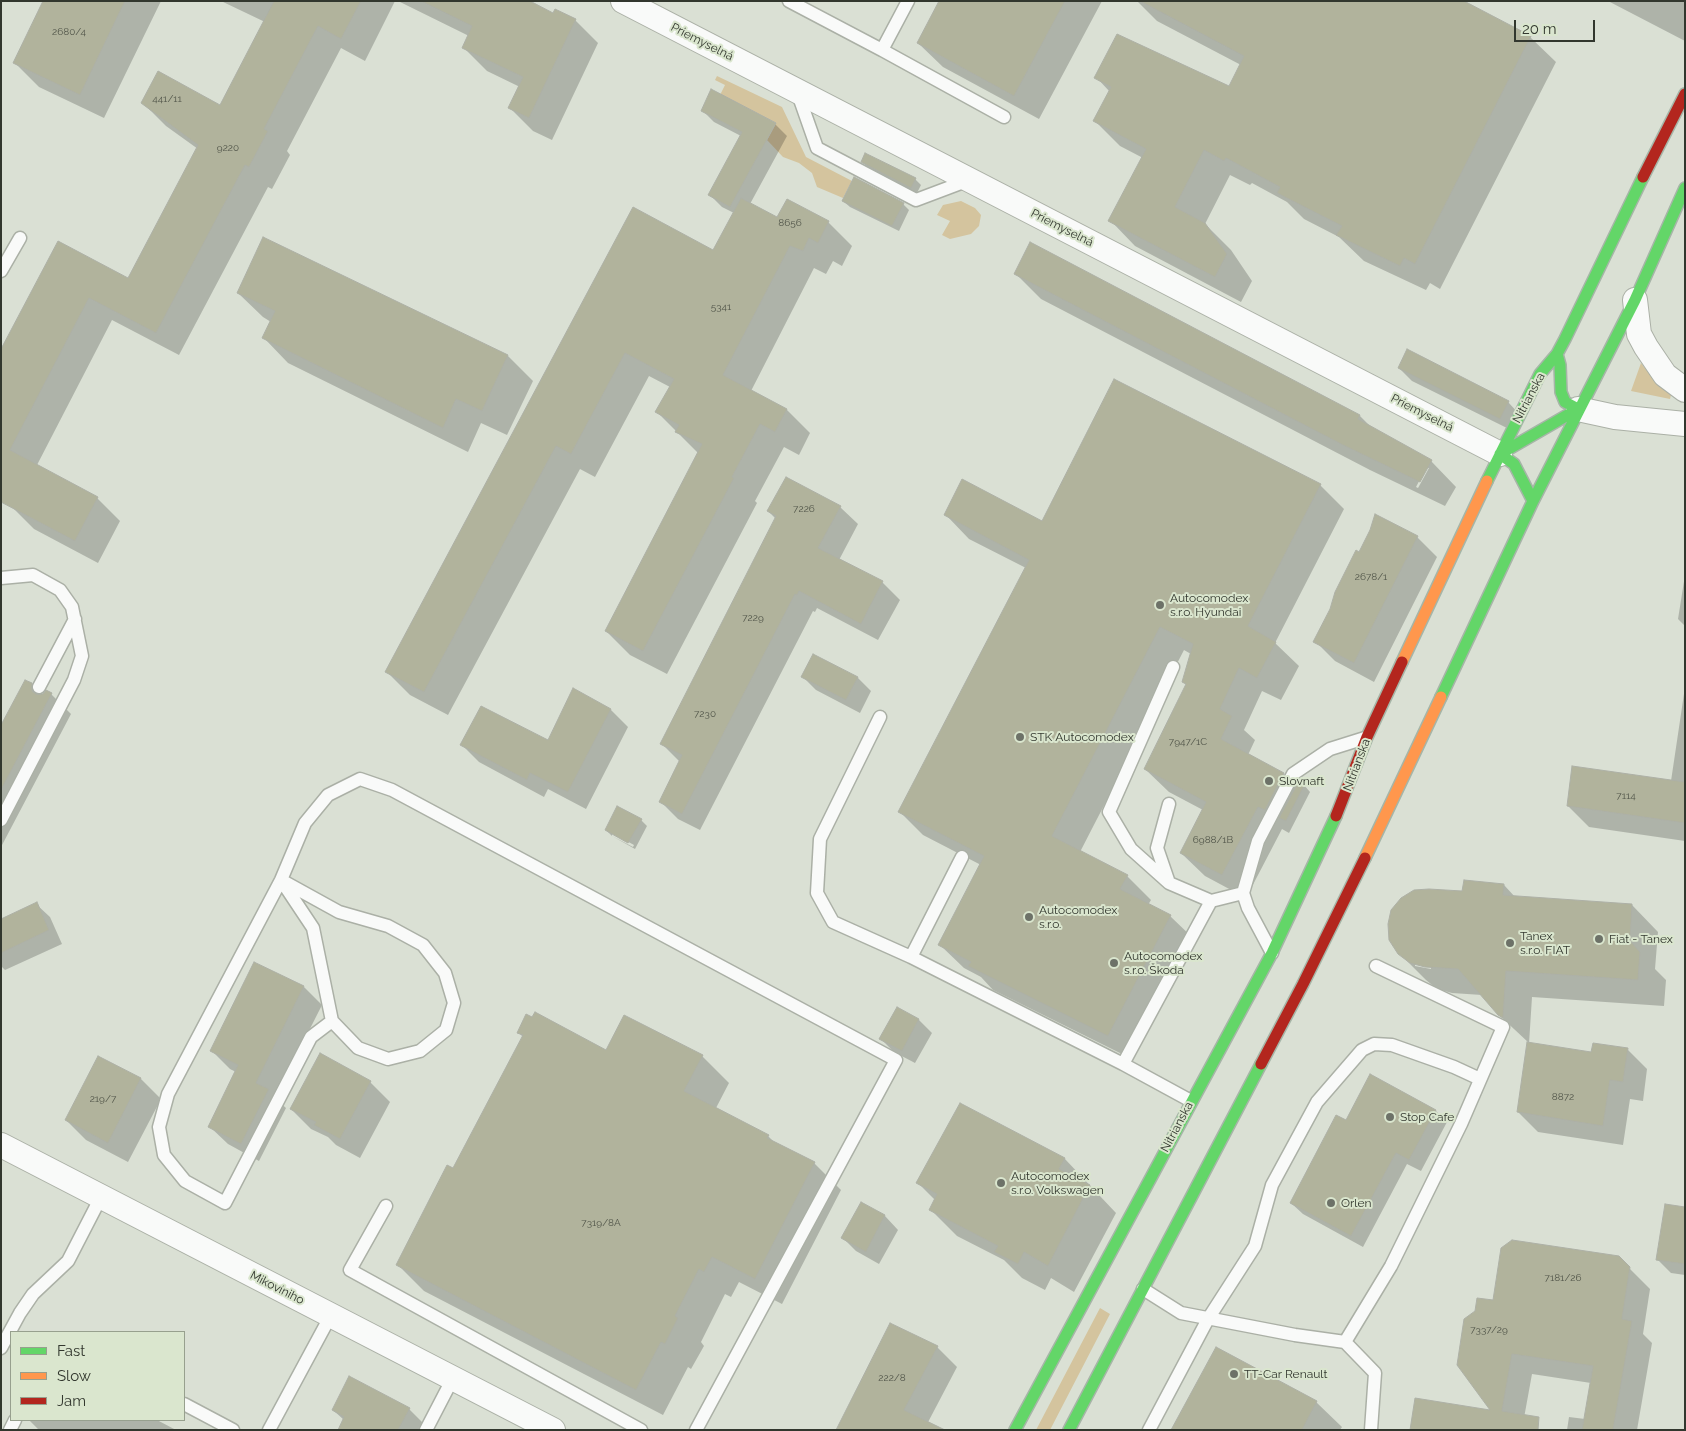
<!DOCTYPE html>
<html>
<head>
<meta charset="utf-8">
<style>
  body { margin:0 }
  #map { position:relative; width:1686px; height:1431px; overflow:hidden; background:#dae0d4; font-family:Raleway,sans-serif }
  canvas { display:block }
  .frame { position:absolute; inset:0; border:2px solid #32372e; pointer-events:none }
  .legend { position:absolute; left:10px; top:1331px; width:175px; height:90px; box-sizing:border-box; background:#dae6ce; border:1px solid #97a08e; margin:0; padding:6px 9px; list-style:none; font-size:15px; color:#32372e }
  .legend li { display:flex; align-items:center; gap:10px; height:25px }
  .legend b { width:25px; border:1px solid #97a08e }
  .scale { position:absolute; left:1514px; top:20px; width:81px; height:22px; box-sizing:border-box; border:2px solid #32372e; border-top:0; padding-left:6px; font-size:15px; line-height:18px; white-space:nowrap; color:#32372e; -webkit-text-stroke:4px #dae6ce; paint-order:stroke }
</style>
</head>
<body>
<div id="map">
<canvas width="1686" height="1431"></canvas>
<div class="frame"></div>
<ul class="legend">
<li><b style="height:6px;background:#63d668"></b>Fast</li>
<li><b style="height:6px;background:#ff974d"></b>Slow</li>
<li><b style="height:6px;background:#b3261e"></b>Jam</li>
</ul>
<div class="scale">20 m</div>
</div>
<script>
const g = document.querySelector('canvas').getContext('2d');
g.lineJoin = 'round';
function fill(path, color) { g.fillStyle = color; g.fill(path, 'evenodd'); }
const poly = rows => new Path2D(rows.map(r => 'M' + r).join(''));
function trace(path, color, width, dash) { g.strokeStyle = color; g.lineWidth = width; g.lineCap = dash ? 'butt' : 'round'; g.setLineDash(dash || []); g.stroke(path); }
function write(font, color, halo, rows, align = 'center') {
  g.font = font + ' Raleway,sans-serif'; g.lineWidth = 4; g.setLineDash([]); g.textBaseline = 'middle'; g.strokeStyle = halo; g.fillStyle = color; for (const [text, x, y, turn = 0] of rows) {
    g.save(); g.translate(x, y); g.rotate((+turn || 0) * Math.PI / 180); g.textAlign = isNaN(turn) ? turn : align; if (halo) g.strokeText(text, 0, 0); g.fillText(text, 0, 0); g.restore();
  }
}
const green = poly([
  [717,76,782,107,806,157,852,181,843,198,817,187,812,173,799,163,783,157,767,140,776,123,720,95,725,85,715,80],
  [961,201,975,208,981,215,979,226,971,234,950,239,942,235,950,221,937,215,943,205],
  [1641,363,1658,385,1671,395,1670,399,1631,391],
  [1100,1308,1110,1314,1050,1430,1036,1430]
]);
const shadow = poly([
  [44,1,161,1,104,118,39,87,14,62],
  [221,1,395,1,365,61,341,48,287,151,290,155,272,189,268,187,179,355,112,320,37,465,97,498,120,521,98,563,34,529,11,506,1,352,58,243,128,280,198,149,166,126,143,103,220,106,265,22],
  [398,1,527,1,554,14,575,20,598,43,552,140,533,131,510,108,520,87,487,71,464,48,469,36],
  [941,1,1102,1,1039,119,943,67,918,43],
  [1137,1,1461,1,1530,37,1556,62,1440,289,1430,283,1426,290,1364,261,1339,237,1304,219,1287,202,1252,183,1250,185,1230,175,1205,224,1231,250,1252,281,1241,302,1135,246,1110,220,1143,158,1120,146,1095,121,1110,92,1096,77,1230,88,1241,65,1157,21],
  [1608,1,1685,1,1685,41],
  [702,110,775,124,787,136,750,204,778,219,828,222,852,246,842,266,833,261,826,274,814,268,751,391,787,410,810,433,799,455,784,447,755,501,757,503,667,674,630,655,606,631,698,453,657,412,670,387,649,376,595,477,580,469,448,715,410,695,387,672,634,209,714,252,734,213,722,207,710,195,741,136,714,122],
  [862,162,915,179,921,185,917,193,869,168],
  [843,201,903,204,909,210,899,231,850,207],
  [264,239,508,356,533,381,507,435,481,423,468,452,288,363,264,338,271,322,263,317,238,293],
  [1031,244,1360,416,1373,429,1431,461,1456,487,1445,506,1370,470,1041,299,1015,273],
  [1426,468,1429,468,1418,488,1416,487],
  [1399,368,1508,402,1521,416,1513,431,1412,381],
  [1320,485,1344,509,1275,643,1299,666,1281,700,1262,691,1244,730,1255,740,1248,755,1283,774,1297,787,1304,785,1310,792,1289,833,1282,829,1246,898,1205,876,1181,853,1203,810,1169,792,1145,769,1187,685,1183,682,1191,654,1184,650,1080,852,1127,876,1151,900,1148,905,1170,916,1194,939,1132,1059,993,990,981,977,964,968,940,945,981,865,923,835,900,812,1026,568,969,539,946,515,1043,523],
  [840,507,858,524,839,560,882,582,900,600,878,640,817,608,815,612,813,611,700,830,678,819,660,801,680,762,662,744,776,519,768,511],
  [1417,537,1437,557,1374,682,1335,661,1315,641],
  [1685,575,1685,626,1678,619],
  [813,656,858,678,871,691,860,713,816,690,803,677],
  [31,684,43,696,47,692,51,694,71,714,1,847,1,727],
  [1685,687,1685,841,1589,827,1568,806,1671,781],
  [573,690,611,710,628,727,586,809,548,789,544,797,479,762,462,745,548,742],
  [641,820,647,826,635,849,612,836,606,830],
  [612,833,634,845,633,847,612,836],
  [1504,885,1516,898,1632,905,1658,932,1655,969,1666,980,1664,1006,1532,997,1529,1044,1592,1054,1627,1049,1647,1069,1643,1101,1630,1099,1623,1145,1538,1132,1518,1112,1529,1043,1499,1015,1482,995,1452,993,1437,989,1426,980,1399,953,1463,892],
  [1415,963,1431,967,1431,969,1415,966],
  [36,904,50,917,62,944,5,970,1,966,1,920],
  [254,963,304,987,322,1005,275,1098,286,1108,259,1161,228,1144,209,1126,236,1072,230,1069,212,1051],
  [898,1009,919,1020,932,1033,915,1063,894,1052,881,1039],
  [518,1032,607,1051,702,1056,729,1083,716,1108,768,1136,776,1144,814,1163,841,1190,782,1304,739,1282,731,1297,725,1294,701,1342,704,1346,691,1369,688,1367,663,1415,424,1291,398,1265,454,1170,523,1037],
  [98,1057,141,1079,161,1099,128,1162,86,1140,66,1120],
  [1370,1076,1436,1111,1447,1122,1421,1171,1407,1164,1363,1247,1303,1214,1291,1203,1346,1122],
  [370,1082,390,1102,360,1158,336,1145,328,1137,311,1129,291,1109],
  [960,1104,1065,1159,1116,1213,1074,1292,1051,1278,1045,1290,1022,1278,1004,1260,957,1236,931,1210,935,1200,918,1183],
  [861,1204,885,1216,898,1230,879,1264,856,1251,843,1238],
  [1685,1209,1685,1275,1671,1273,1658,1260],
  [1618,1257,1650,1289,1643,1334,1652,1343,1637,1430,1567,1430,1569,1417,1585,1419,1591,1383,1532,1374,1522,1429,1493,1411,1494,1301],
  [937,1347,957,1367,926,1426,837,1430],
  [1316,1402,1342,1427,1340,1430,1173,1430],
  [409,1409,427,1427,425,1430,339,1430,344,1420,333,1410],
  [29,1420,157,1420,176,1430,39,1430]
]);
const building = poly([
  [43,1,125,1,80,95,13,63,43,1],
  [274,1,361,1,341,39,318,26,264,129,268,131,249,167,245,165,156,333,89,298,10,450,98,497,75,541,1,502,1,349,58,241,128,278,198,145,141,103,158,71,220,105,274,1],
  [421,1,530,1,553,13,555,9,576,19,529,118,508,108,523,77,462,48,472,26,421,1],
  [939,1,1065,1,1014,96,917,43,939,1],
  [1140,1,1464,1,1531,36,1415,264,1404,258,1400,266,1336,235,1342,226,1277,193,1280,187,1226,158,1224,161,1204,150,1175,207,1205,223,1227,254,1215,277,1108,221,1146,149,1093,121,1111,87,1094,78,1117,34,1229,86,1244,56,1140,1],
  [711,89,776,123,730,207,708,195,742,132,701,111,711,89],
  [865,153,916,178,911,188,861,162,865,153],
  [854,177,904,203,892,226,842,201,854,177],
  [741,198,777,217,787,199,829,221,818,243,809,238,803,251,790,246,723,375,787,409,775,432,760,424,732,477,734,478,643,651,605,631,702,444,675,432,679,425,655,412,674,379,625,353,571,454,556,446,424,692,385,672,633,207,713,250,741,198],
  [263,237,508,355,482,411,456,399,443,428,262,338,275,311,237,293,263,237],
  [1030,242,1360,415,1358,419,1432,460,1420,482,1343,445,1014,274,1030,242],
  [1407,349,1509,401,1500,419,1398,368,1407,349],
  [1114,379,1321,484,1248,626,1276,642,1257,678,1239,668,1220,709,1232,716,1221,739,1284,773,1265,810,1258,807,1222,875,1180,853,1206,802,1144,769,1186,684,1182,682,1193,644,1160,627,1052,836,1128,875,1120,889,1171,915,1108,1036,968,966,971,962,938,945,984,856,898,812,1029,560,944,515,962,479,1042,521,1114,379],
  [786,477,841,506,818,548,883,581,861,624,799,591,797,595,795,594,682,814,659,802,682,755,660,744,776,516,767,511,786,477],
  [1375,514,1418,536,1354,663,1313,642,1330,609,1335,592,1356,550,1359,552,1370,530,1375,514],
  [813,654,858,677,846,700,801,677,813,654],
  [25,680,32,683,32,691,36,694,43,694,46,690,52,693,1,790,1,725,25,680],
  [573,688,611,709,568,792,530,773,527,780,460,745,481,706,548,740,573,688],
  [1572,766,1685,782,1685,823,1567,806,1572,766],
  [1299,781,1305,784,1286,821,1279,818,1299,781],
  [617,806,642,819,628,843,605,830,617,806],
  [1464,880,1504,884,1503,895,1632,904,1630,941,1640,952,1638,980,1506,971,1503,1018,1498,1015,1458,969,1425,967,1410,963,1398,954,1389,940,1388,924,1391,910,1401,898,1414,890,1429,889,1462,891,1464,880],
  [37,902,49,930,1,953,1,919,37,902],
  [254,962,304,986,256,1083,269,1089,241,1144,208,1127,238,1065,210,1051,254,962],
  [897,1007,919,1019,902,1051,879,1039,897,1007],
  [535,1012,606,1050,624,1015,703,1055,684,1091,769,1135,767,1138,815,1162,755,1279,712,1257,704,1272,699,1269,675,1316,678,1318,665,1344,661,1342,636,1390,396,1265,447,1165,453,1168,523,1035,517,1033,526,1014,532,1017,535,1012],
  [1527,1042,1591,1052,1593,1043,1628,1048,1623,1082,1610,1080,1603,1126,1517,1112,1527,1042],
  [320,1053,371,1081,340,1139,314,1125,316,1122,290,1109,320,1053],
  [98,1056,141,1078,108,1143,65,1120,98,1056],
  [1370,1074,1436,1110,1409,1160,1396,1153,1351,1236,1290,1203,1336,1115,1346,1120,1370,1074],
  [960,1103,1065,1158,1059,1169,1090,1185,1048,1266,1024,1252,1018,1264,994,1252,998,1246,929,1210,937,1194,916,1183,960,1103],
  [861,1202,885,1215,866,1252,841,1238,861,1202],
  [1665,1204,1685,1207,1685,1264,1656,1260,1665,1204],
  [1512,1240,1619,1256,1630,1267,1622,1319,1632,1321,1613,1430,1582,1430,1593,1366,1512,1354,1502,1411,1539,1417,1538,1430,1410,1430,1415,1398,1490,1410,1457,1365,1464,1319,1475,1311,1477,1298,1493,1300,1501,1248,1512,1240],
  [890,1323,938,1346,904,1410,945,1430,836,1430,890,1323],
  [1216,1347,1317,1401,1302,1430,1171,1430,1216,1347],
  [349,1376,410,1408,398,1430,338,1430,344,1417,332,1410,349,1376]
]);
const lane = poly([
  [789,1,882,50,908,1],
  [882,50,1004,117],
  [797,91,817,148,916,200,969,180],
  [1,271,20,238],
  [1,578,33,575,60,590,72,607,82,656,74,680,1,820],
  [1173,667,1109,812,1131,849,1169,883,1211,901,1243,893],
  [39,687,75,619],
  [880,717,820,839,817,893,833,922,911,957,1123,1064,1191,1101],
  [281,880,339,912,388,926,423,945,445,973,454,1003,446,1030,420,1051,388,1059,358,1048,332,1021,313,928,281,880],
  [1168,880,1157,848,1169,804],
  [1272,953,1248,908,1243,893,1258,841,1293,774,1330,749,1365,738],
  [911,957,962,857],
  [332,1021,311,1037,225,1203,185,1181,164,1155,159,1127,168,1094,281,880,305,823,328,795,360,779,392,790,896,1060,696,1430],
  [1123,1064,1211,901],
  [386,1206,350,1270,641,1430],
  [1143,1289,1181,1313,1295,1335,1345,1342,1391,1266,1461,1124,1503,1027,1376,966],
  [1345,1342,1375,1373,1371,1430],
  [1,1348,20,1313,33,1294,68,1261,101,1197],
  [184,1404,233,1430],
  [10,1430,15,1420],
  [269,1430,331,1315],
  [426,1430,453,1378],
  [1149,1430,1208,1319,1255,1246,1272,1185,1317,1102,1362,1050,1374,1044,1392,1045,1454,1067,1480,1079]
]);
const street = poly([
  [623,1,1500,454],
  [1635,300,1639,334,1646,347,1665,375,1685,390],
  [1578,409,1615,417,1685,424],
  [1,1145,553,1430]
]);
const fast = poly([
  [1557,354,1560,365,1561,392,1565,402,1578,409],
  [1500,454,1578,409],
  [1500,454,1514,464,1533,501],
  [1487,481,1540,374,1557,354,1565,339,1643,177],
  [1441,697,1533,501,1635,300,1685,188],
  [1015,1430,1272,953,1336,816],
  [1069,1430,1261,1064]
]);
const slow = poly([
  [1402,662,1487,481],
  [1365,858,1441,697]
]);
const jam = poly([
  [1643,177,1685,94],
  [1336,816,1367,737,1402,662],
  [1261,1064,1303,984,1365,858]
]);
const markers = [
  [1160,605,5,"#6d7268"],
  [1020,737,5,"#6d7268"],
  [1269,781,5,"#6d7268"],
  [1029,917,5,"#6d7268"],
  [1599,939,5,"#6d7268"],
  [1510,943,5,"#6d7268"],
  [1114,963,5,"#6d7268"],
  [1390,1117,5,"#6d7268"],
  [1001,1183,5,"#6d7268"],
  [1331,1203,5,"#6d7268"],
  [1234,1374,5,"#6d7268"]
];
const numberNames = [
  ["2680/4",69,32],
  ["441/11",167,99],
  ["9220",228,148],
  ["8656",790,223],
  ["5341",721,307],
  ["7226",804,509],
  ["2678/1",1371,577],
  ["7229",753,618],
  ["7230",705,714],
  ["7947/1C",1188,742],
  ["7114",1626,796],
  ["6988/1B",1213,840],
  ["8872",1563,1097],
  ["219/7",103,1099],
  ["7319/8A",601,1223],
  ["7181/26",1563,1278],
  ["7337/29",1489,1330],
  ["222/8",892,1378]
];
const streetNames = [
  ["Priemyselná",702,42,27],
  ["Priemyselná",1062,228,27],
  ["Nitrianska",1529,398,-62],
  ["Priemyselná",1422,413,27],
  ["Nitrianska",1357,765,-69],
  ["Nitrianska",1177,1127,-62],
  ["Mikovíniho",277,1288,27]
];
const poiNames = [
  ["Autocomodex",1170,598],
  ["s.r.o. Hyundai",1170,612],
  ["STK Autocomodex",1030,737],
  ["Slovnaft",1279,781],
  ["Autocomodex",1039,910],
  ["s.r.o.",1039,924],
  ["Tanex",1520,936],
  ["s.r.o. FIAT",1520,950],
  ["Fiat - Tanex",1609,939],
  ["Autocomodex",1124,956],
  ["s.r.o. Škoda",1124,970],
  ["Stop Cafe",1400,1117],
  ["Autocomodex",1011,1176],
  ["s.r.o. Volkswagen",1011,1190],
  ["Orlen",1341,1203],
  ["TT-Car Renault",1244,1374]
];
fill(green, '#d4c49e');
fill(shadow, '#0003');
fill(building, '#b1b39c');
trace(building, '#adb0a6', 1);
trace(lane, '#abb0a6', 15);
trace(street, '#abb0a6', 26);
trace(fast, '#a6b5a7', 14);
trace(slow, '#a6b5a7', 14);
trace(jam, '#a6b5a7', 14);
trace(lane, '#f9faf9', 12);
trace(street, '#f9faf9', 24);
trace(fast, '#63d668', 11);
trace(slow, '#ff974d', 11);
trace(jam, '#b3261e', 11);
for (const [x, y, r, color] of markers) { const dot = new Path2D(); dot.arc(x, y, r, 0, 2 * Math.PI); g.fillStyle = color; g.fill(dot); trace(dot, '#dae6ce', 2); }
write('10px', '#52564a', null, numberNames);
write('12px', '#32372e', '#dae6ce', streetNames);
write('12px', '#32372e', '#dae6ce', poiNames, 'left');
</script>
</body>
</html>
